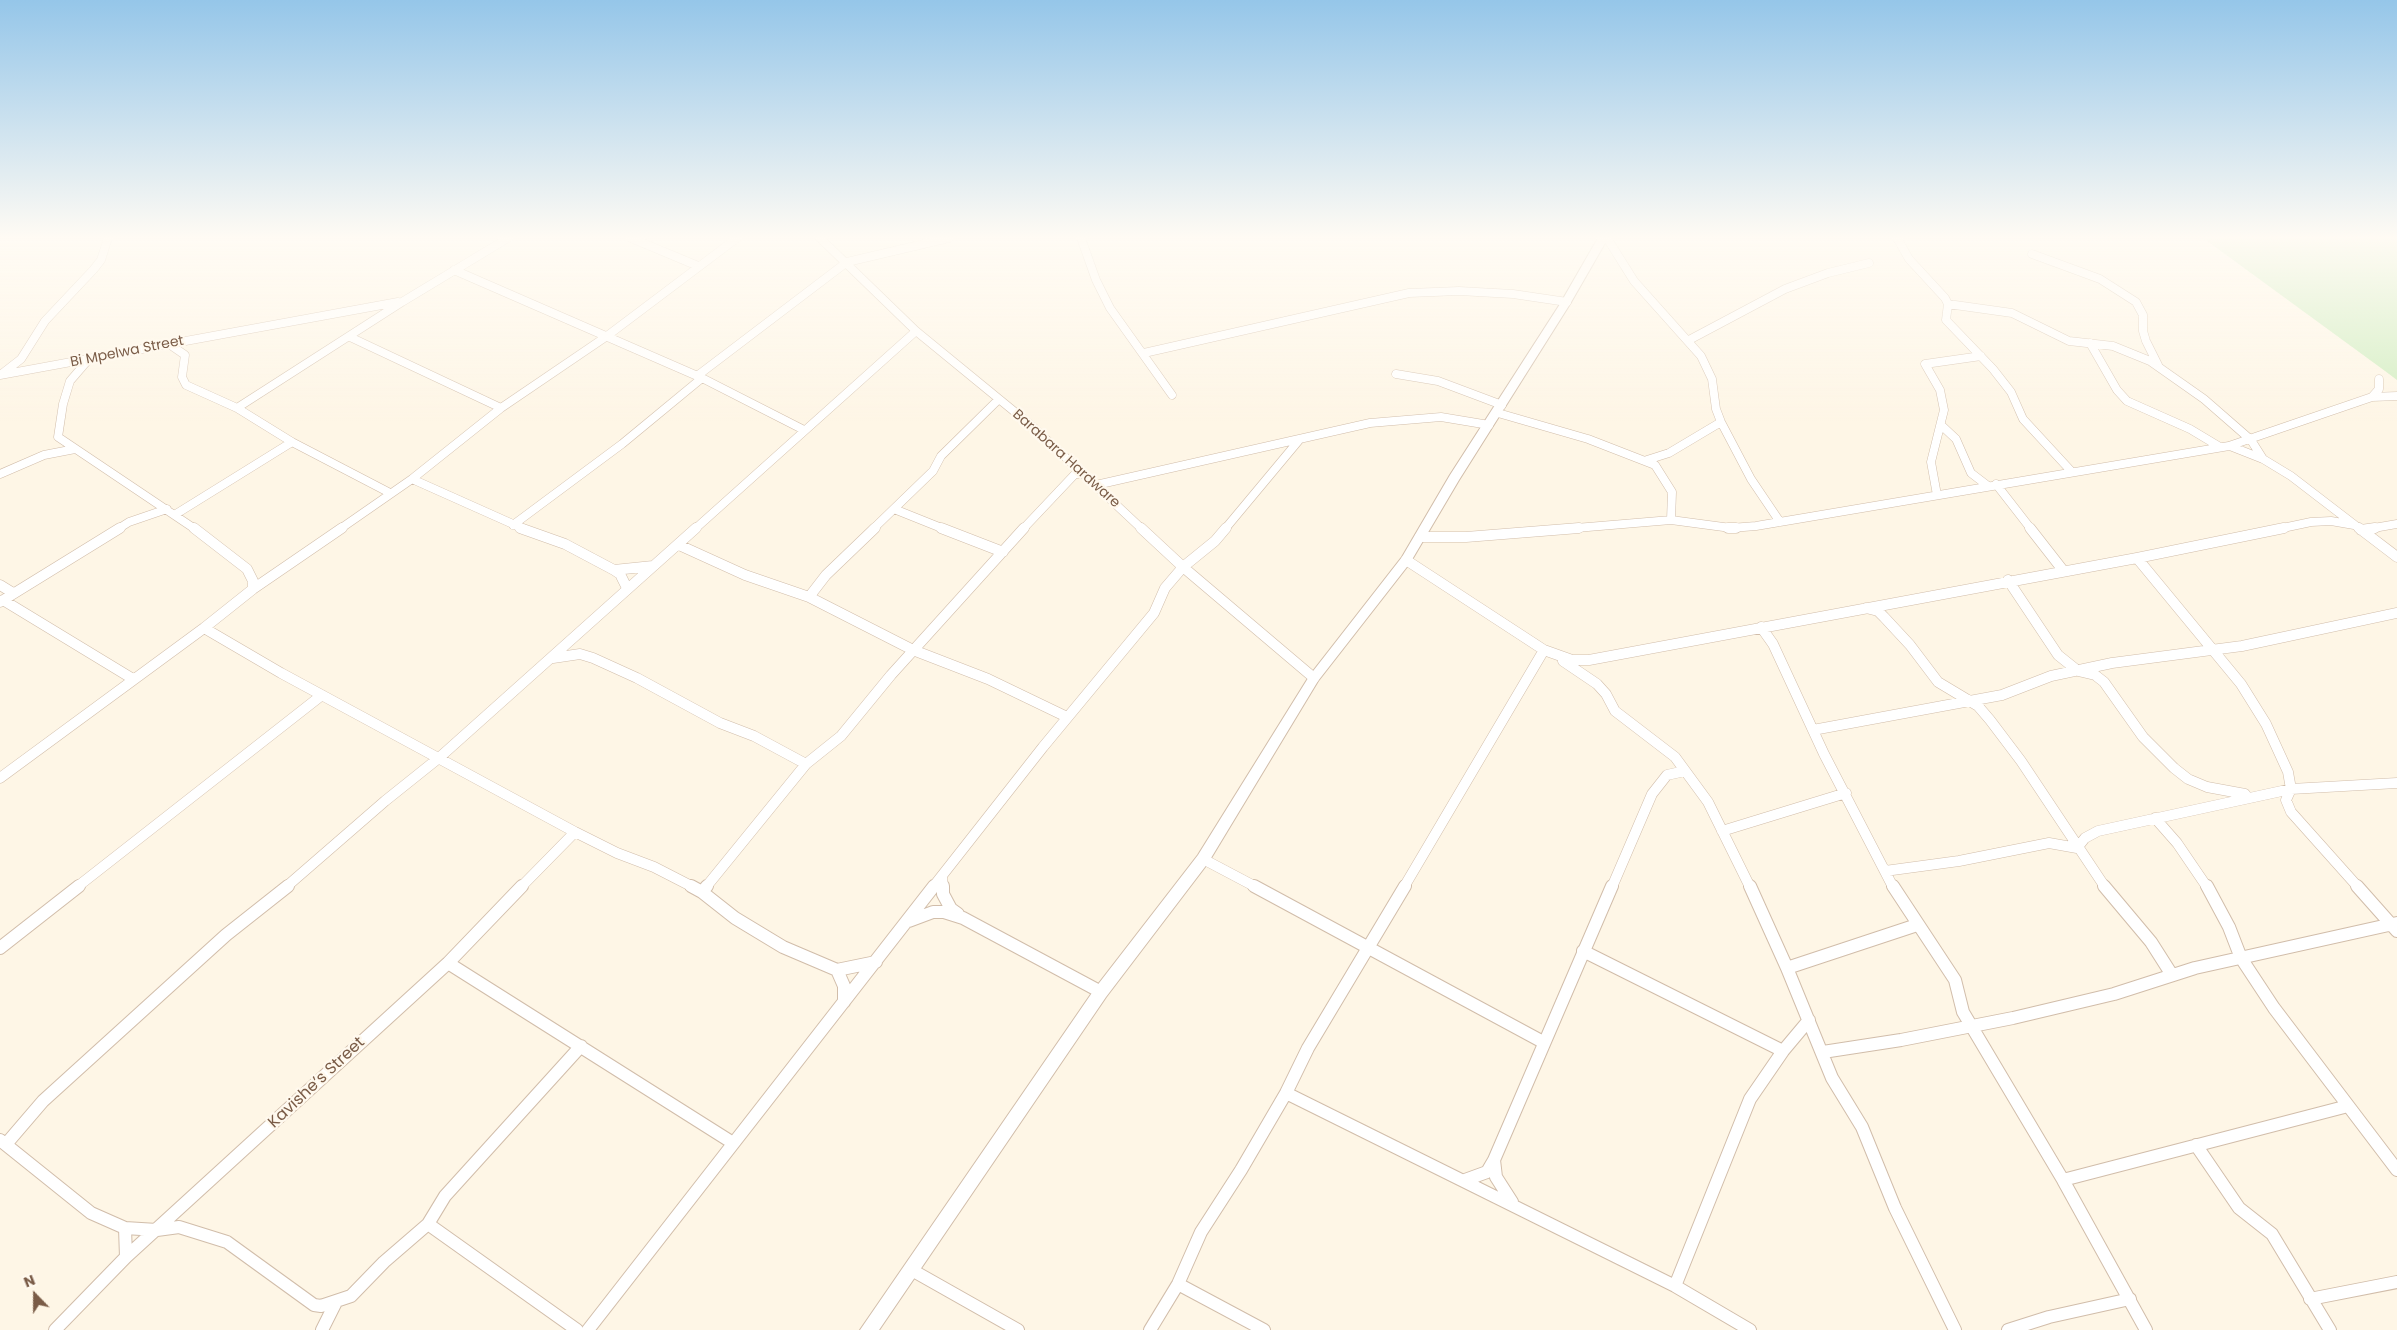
<!DOCTYPE html>
<html>
<head>
<meta charset="utf-8">
<style>
  body { margin:0 }
  #map { position:relative; width:2397px; height:1330px; overflow:hidden; background:#fef6e6; font-family:Poppins,sans-serif }
  canvas { display:block }
  .north { position:absolute; left:10px; top:1270px; width:50px; height:50px; -webkit-text-stroke:4px #fff9ee; paint-order:stroke; rotate:338deg; font-size:14px; font-weight:700; line-height:20px; text-align:center; color:#7a5c47 }
  .north::after { content:''; display:block; margin:auto; width:18px; height:22px; background:#7a5c47; clip-path:polygon(50% 0,100% 100%,50% 72%,0 100%) }
</style>
</head>
<body>
<div id="map">
<canvas width="2397" height="1330"></canvas>
<div class="north">N</div>
</div>
<script>
const g = document.querySelector('canvas').getContext('2d');
g.lineJoin = 'round';
function fill(path, color) { g.fillStyle = color; g.fill(path, 'evenodd'); }
const poly = rows => new Path2D(rows.map(r => 'M' + r).join(''));
function trace(path, color, width, dash) { g.strokeStyle = color; g.lineWidth = width; g.lineCap = dash ? 'butt' : 'round'; g.setLineDash(dash || []); g.stroke(path); }
function write(font, color, halo, rows, align = 'center') {
  g.font = font + ' Poppins,sans-serif'; g.lineWidth = 4.5; g.setLineDash([]); g.textBaseline = 'middle'; g.strokeStyle = halo; g.fillStyle = color; for (const [text, x, y, turn = 0] of rows) {
    g.save(); g.translate(x, y); g.rotate((+turn || 0) * Math.PI / 180); g.textAlign = isNaN(turn) ? turn : align; if (halo) g.strokeText(text, 0, 0); g.fillText(text, 0, 0); g.restore();
  }
}
const green = poly([
  [2203,238,2397,238,2397,380,2385,371]
]);
const minorFar2 = poly([
  [631,238,698,266],
  [820,238,916,331,1032,426,1142,529],
  [1081,238,1096,280,1110,308,1172,395],
  [1607,238,1634,281,1701,356,1712,379,1716,409,1721,422,1751,479,1780,522],
  [1897,238,1909,259,1945,298,1948,304,1946,320,1993,369,2011,392,2023,419,2071,471],
  [2032,254,2100,279,2136,302,2143,315,2143,331,2146,341,2158,365],
  [454,270,702,378,804,430],
  [1948,304,2012,313,2069,341,2113,346,2150,361,2204,399,2251,440,2263,459],
  [350,337,501,408],
  [1689,340,1785,289,1828,273,1869,263],
  [2090,343,2117,390,2127,401,2190,429,2220,447],
  [169,344,185,355,182,377,186,385,237,408],
  [1144,353,1409,293,1459,291,1513,294,1567,302],
  [89,359,70,381,63,404,58,437,195,529],
  [3,373,21,359,45,321,94,269,101,260,108,238],
  [1396,374,1438,381,1502,405],
  [0,375,398,302],
  [697,376,847,262,949,238],
  [2372,397,2397,396],
  [1498,413,1588,439,1655,465,1672,492,1671,520],
  [1941,425,1956,439,1971,473,1988,486],
  [2230,446,2263,459,2291,476,2360,529],
  [1647,460,1669,453,1721,422],
  [0,474,44,455,75,449],
  [412,479,524,529],
  [1996,484,2031,529],
  [1096,485,1370,423,1441,417,1489,425],
  [390,493,292,442,237,408,402,302,508,238],
  [1937,495,1931,462,1944,410,1940,390,1925,364,1981,356],
  [894,509,944,529],
  [176,514,292,442],
  [513,525,622,444,702,378],
  [118,529,129,522,167,509],
  [340,529,412,479,501,408,607,336,737,238],
  [695,529,916,331],
  [873,529,933,471,941,456,998,400],
  [1023,529,1075,474,1083,474],
  [1225,529,1300,439],
  [1564,529,1671,520,1731,528,1756,526,2229,446,2372,397,2379,389,2379,379],
  [2278,529,2311,522,2331,521,2354,525],
  [2368,529,2397,524]
]);
const minorFar1 = poly([
  [194,528,247,569,253,581,253,589],
  [520,528,565,544,614,570,620,574,627,588],
  [941,528,1003,552],
  [1141,528,1183,567,1314,678],
  [1728,528,1736,528],
  [2030,528,2062,569],
  [2359,528,2397,557],
  [2361,530,2375,528],
  [1420,537,1466,537,1579,528],
  [679,545,745,575,809,597,913,650,988,679,1067,717],
  [2137,558,2241,684,2266,724,2288,772,2291,789,2286,800,2291,812,2358,887],
  [1406,560,1544,650,1572,660,1589,660,2137,558,2284,528],
  [614,570,653,566],
  [2008,580,2058,655,2078,671,2095,675,2104,682,2143,737,2174,768,2188,779,2207,787,2245,794],
  [0,585,13,593],
  [809,597,826,575,875,528],
  [3,600,133,679],
  [0,602,120,528],
  [1866,608,1878,611,1884,617,1910,645,1938,682,1978,706,1990,720,2021,761,2105,887],
  [1761,627,1773,644,1824,754,1893,887],
  [204,628,281,673,575,832,617,853,654,867,693,887],
  [553,658,580,654,593,658,637,678,720,723,754,736,806,764],
  [1563,661,1597,684,1606,694,1615,711,1675,757,1708,802,1750,887],
  [1813,730,2002,695,2051,676,2112,663,2242,646,2397,613],
  [0,778,204,628,253,589,342,528],
  [2155,818,2177,843,2207,887],
  [1722,831,1846,793],
  [1203,859,1256,887],
  [1885,871,1959,861,2049,843,2077,848,2085,838,2098,831,2291,789,2397,783],
  [942,878,943,887],
  [77,887,322,695],
  [286,887,385,801,440,757,696,528],
  [521,887,575,832],
  [706,887,806,764,841,736,891,675,1024,528],
  [933,887,1043,747,1154,613,1165,588,1183,567,1215,541,1226,528],
  [1404,887,1544,650],
  [1612,887,1652,794,1667,775,1685,771]
]);
const minor = poly([
  [691,886,702,892,735,918,783,947,837,970,844,986,844,1002],
  [943,886,943,894,951,909,958,914],
  [1254,886,1543,1042],
  [1750,886,1787,968,1832,1078,1862,1127,1895,1208,1955,1330],
  [1893,886,1955,980,1963,1012,2063,1180,2146,1330],
  [2104,886,2151,942,2172,975],
  [2207,886,2229,927,2241,958,2274,1008,2397,1170],
  [2357,886,2397,931],
  [702,892,707,886],
  [909,921,933,912,944,912,963,918,1101,992],
  [0,948,79,886],
  [1583,951,1783,1051],
  [448,963,733,1143],
  [1787,968,1917,925],
  [837,970,876,962],
  [1823,1052,1901,1040,2013,1018,2114,994,2195,968,2397,923],
  [1286,1093,1675,1286,1750,1330],
  [0,1140,91,1213,125,1228,157,1230,179,1227,227,1242,314,1305,321,1306,351,1296,384,1262,428,1224,577,1330],
  [7,1143,43,1101,226,935,288,886],
  [2196,1145,2239,1208,2272,1234,2330,1330],
  [1494,1160,1496,1177,1512,1202],
  [1465,1180,1487,1172,1494,1160,1612,886],
  [2063,1180,2348,1106],
  [428,1224,445,1196,581,1046],
  [125,1228,126,1257],
  [910,1269,1018,1330],
  [1178,1284,1264,1330],
  [1675,1286,1750,1099,1783,1051,1809,1020],
  [2310,1299,2397,1282],
  [55,1330,126,1257,448,963,522,886],
  [322,1330,336,1302],
  [588,1330,934,886],
  [1150,1330,1178,1284,1201,1232,1241,1170,1286,1093,1308,1048,1405,886],
  [2008,1330,2049,1317,2130,1299]
]);
const tertiary = poly([
  [1598,238,1608,238,1570,304,1459,480,1410,563,1318,681,1208,863,1106,997,879,1330,860,1330,1096,987,1198,855,1310,675,1402,557,1450,475,1560,304,1598,238]
]);
const streetNames = [
  ["Bi Mpelwa Street",127,352,-11],
  ["Barabara Hardware",1066,459,42]
];
const nearStreetnames = [
  ["Kavishe’s Street",317,1083,-43]
];
fill(green, '#d2eec2');
trace(minorFar2, '#d1bdaa', 9);
trace(minorFar1, '#d1bdaa', 11);
trace(minor, '#d1bdaa', 14);
trace(tertiary, '#d1bdaa', 2);
trace(minorFar2, '#fff', 8);
trace(minorFar1, '#fff', 10);
trace(minor, '#fff', 12);
fill(tertiary, '#fff');
const sky = g.createLinearGradient(0, 0, 0, 424);
sky.addColorStop(0, '#95c6e9');
sky.addColorStop(0.56, '#fffbf4');
sky.addColorStop(1, '#fffbf400');
g.fillStyle = sky;
g.fillRect(0, 0, 2397, 424);
write('14px', '#7a5c47', '#fff9ee', streetNames);
write('16px', '#7a5c47', '#fff9ee', nearStreetnames);
</script>
</body>
</html>
